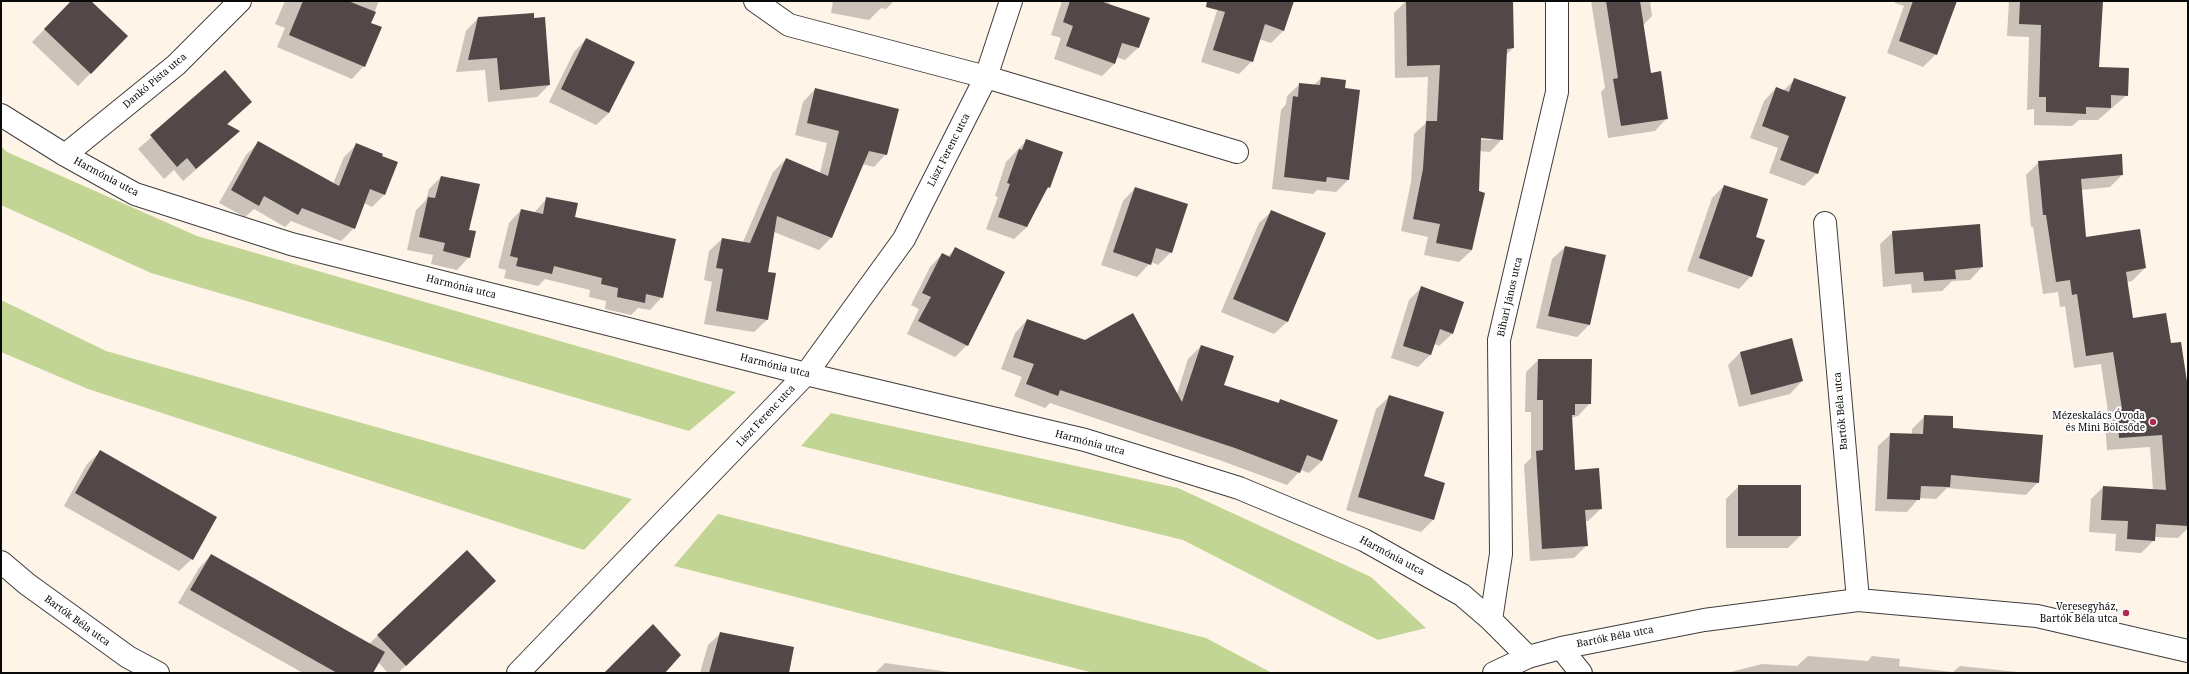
<!DOCTYPE html>
<html>
<head>
<meta charset="utf-8">
<style>
  body { margin:0 }
  #map { position:relative; width:2189px; height:674px; overflow:hidden; background:#fef4e8; font-family:"Noto Serif",serif }
  canvas { display:block }
  .frame { position:absolute; inset:0; border:2px solid #0a0a0a; pointer-events:none }
</style>
</head>
<body>
<div id="map">
<canvas width="2189" height="674"></canvas>
<div class="frame"></div>
</div>
<script>
const g = document.querySelector('canvas').getContext('2d');
g.lineJoin = 'round';
function fill(path, color) { g.fillStyle = color; g.fill(path, 'evenodd'); }
const poly = rows => new Path2D(rows.map(r => 'M' + r).join(''));
function trace(path, color, width, dash) { g.strokeStyle = color; g.lineWidth = width; g.lineCap = dash ? 'butt' : 'round'; g.setLineDash(dash || []); g.stroke(path); }
function write(font, color, halo, rows, align = 'center') {
  g.font = font + ' "Noto Serif",serif'; g.lineWidth = 4; g.setLineDash([]); g.textBaseline = 'middle'; g.strokeStyle = halo; g.fillStyle = color; for (const [text, x, y, turn = 0] of rows) {
    g.save(); g.translate(x, y); g.rotate((+turn || 0) * Math.PI / 180); g.textAlign = isNaN(turn) ? turn : align; if (halo) g.strokeText(text, 0, 0); g.fillText(text, 0, 0); g.restore();
  }
}
const forest = poly([
  [1,146,7,152,197,236,736,392,689,431,151,273,1,205],
  [1,300,106,351,632,499,584,550,88,389,1,352],
  [831,413,1178,488,1371,577,1426,628,1378,640,1183,540,801,446],
  [718,514,1206,638,1272,673,1094,673,674,566]
]);
const shadow = poly([
  [72,1,90,1,127,36,78,86,32,42],
  [285,1,379,1,370,23,364,66,352,79,277,47,285,28,275,24],
  [833,1,894,1,886,9,881,8,869,20,831,13],
  [1062,1,1110,1,1109,5,1148,19,1138,48,1125,60,1116,57,1115,63,1102,76,1054,59,1061,38,1051,35],
  [1220,1,1293,1,1284,30,1271,43,1259,39,1252,61,1239,74,1201,62],
  [1406,1,1512,1,1513,48,1506,55,1502,139,1490,152,1479,151,1472,250,1459,262,1424,255,1428,237,1401,231,1411,182,1414,134,1426,123,1428,77,1395,78,1394,13],
  [1476,137,1492,138,1492,140,1476,139],
  [1591,1,1650,1,1652,16,1642,26,1650,74,1667,118,1655,131,1608,138,1601,92,1605,88],
  [1895,1,1956,1,1936,54,1923,67,1887,53,1904,6,1895,3],
  [2009,1,2102,1,2098,68,2127,95,2098,120,2079,120,2072,126,2034,125,2034,109,2027,110,2029,37,2007,36],
  [478,18,549,85,537,97,488,102,485,70,456,72,466,31],
  [586,39,609,113,596,125,549,102,574,52],
  [225,72,251,102,227,125,239,132,183,181,174,170,164,179,138,149],
  [1321,78,1348,180,1336,192,1317,190,1313,194,1272,189,1281,110,1286,104,1287,96,1300,84,1314,85],
  [1794,80,1817,173,1804,186,1769,173,1778,148,1750,138,1764,101,1776,88,1783,91],
  [815,89,886,154,874,167,863,164,831,238,819,250,774,232,767,273,767,320,754,332,704,324,712,282,704,280,709,251,722,239,743,242,773,172,786,159,820,173,827,143,795,135,803,102],
  [1026,141,1049,187,1043,194,1027,227,1014,239,986,229,998,197,995,196,1006,162],
  [259,142,333,184,344,157,356,145,385,194,372,207,364,203,354,228,341,241,291,221,285,227,254,209,245,217,219,203,246,155],
  [2039,162,2122,175,2110,187,2081,190,2085,238,2145,268,2132,281,2126,282,2133,319,2170,344,2188,399,2188,528,2178,538,2154,537,2154,540,2141,553,2115,551,2116,534,2089,532,2091,499,2103,487,2153,490,2150,447,2107,450,2105,423,2109,419,2101,364,2074,368,2065,306,2060,307,2058,292,2043,294,2033,227,2031,227,2026,175],
  [441,177,468,230,469,257,457,270,431,264,433,255,407,250,416,210,426,200,429,189],
  [1724,186,1754,238,1751,276,1739,289,1687,271,1712,198],
  [1135,188,1171,252,1158,265,1151,262,1137,277,1101,265,1123,201],
  [547,198,574,218,662,297,650,310,638,308,631,315,605,309,606,301,589,297,590,290,545,279,538,286,504,278,506,270,498,268,509,223,521,210,534,213],
  [1272,211,1325,233,1287,322,1274,334,1221,312,1259,223],
  [1893,232,1982,267,1970,280,1952,281,1942,291,1912,293,1911,284,1883,287,1880,244],
  [1565,247,1605,256,1589,325,1577,337,1536,328,1552,259],
  [955,249,967,345,955,357,907,334,919,309,911,305,930,267,942,254,947,257],
  [1421,288,1452,334,1439,346,1434,344,1430,355,1418,367,1391,358,1409,300],
  [1027,320,1177,394,1188,359,1201,346,1223,386,1277,404,1280,400,1322,461,1309,473,1301,470,1287,485,1222,461,1050,403,1045,408,1014,396,1022,377,1001,369,1015,333],
  [1740,353,1802,381,1790,394,1739,407,1728,365],
  [1538,360,1590,403,1578,416,1571,418,1574,471,1601,509,1588,521,1585,521,1587,545,1574,558,1530,561,1524,465,1531,458,1531,412,1525,412,1526,372],
  [1389,397,1423,477,1433,520,1421,532,1346,510,1376,409],
  [1925,416,1952,429,2038,482,2026,495,1947,488,1936,499,1919,498,1907,512,1875,511,1878,446,1891,434,1912,434,1912,429],
  [100,452,192,559,179,571,64,506,87,464],
  [1739,486,1800,536,1788,548,1726,548,1726,499],
  [467,551,495,581,398,673,388,673,378,662,372,673,303,673,178,603,199,568,211,555,369,644],
  [721,633,788,673,700,673,708,645],
  [1808,656,1868,661,1872,656,1900,659,1899,666,1953,672,1960,666,2027,673,1727,673,1762,664,1797,666],
  [885,663,956,673,875,673]
]);
const building = poly([
  [71,1,91,1,128,36,91,74,44,29],
  [303,1,348,1,376,12,371,23,382,27,365,67,289,35],
  [1070,1,1100,1,1150,18,1139,48,1122,43,1115,64,1066,46,1073,26,1063,22],
  [1207,1,1294,1,1284,31,1265,24,1253,62,1213,50,1225,12,1206,7],
  [1406,1,1513,1,1514,48,1507,49,1503,140,1481,138,1479,191,1485,193,1472,250,1436,243,1440,224,1413,219,1423,169,1426,121,1437,121,1440,65,1407,66],
  [1606,1,1640,1,1651,73,1661,71,1668,119,1621,126,1613,79,1618,78],
  [1913,1,1957,1,1937,55,1899,41],
  [2020,1,2103,1,2099,67,2129,68,2128,96,2111,95,2111,108,2086,107,2086,114,2046,112,2046,97,2039,97,2041,25,2019,24],
  [534,13,534,18,545,17,550,85,500,90,497,58,468,60,478,17],
  [586,38,635,62,609,113,561,89],
  [225,70,252,102,227,124,240,131,196,169,187,158,177,167,150,135],
  [1321,77,1346,80,1345,88,1360,90,1349,180,1327,177,1326,182,1284,177,1293,96,1298,97,1299,83,1320,85],
  [1794,78,1846,97,1818,174,1780,160,1789,136,1762,126,1776,87,1789,92],
  [815,88,899,109,887,155,869,151,832,238,777,216,768,272,776,273,768,320,716,311,723,269,716,268,722,238,750,243,786,158,828,176,839,131,807,123],
  [1026,139,1063,152,1050,188,1048,187,1027,227,998,217,1010,184,1007,183,1019,149,1022,150],
  [258,141,339,186,356,143,383,154,382,156,398,162,385,195,370,189,355,229,302,208,298,215,264,196,259,206,231,190],
  [2122,154,2123,175,2081,179,2086,237,2140,229,2146,268,2126,272,2133,318,2166,313,2171,343,2181,342,2188,388,2188,526,2156,524,2155,541,2127,539,2128,521,2101,520,2103,486,2166,490,2162,435,2119,438,2117,409,2122,409,2113,352,2086,356,2077,294,2072,295,2070,280,2056,282,2046,215,2043,215,2038,161],
  [441,176,480,184,469,230,476,231,470,258,443,251,445,243,419,237,428,197,435,198],
  [1724,185,1768,199,1756,237,1765,240,1752,277,1699,258],
  [1135,187,1188,204,1172,253,1156,248,1151,265,1113,252],
  [546,197,578,203,575,217,676,239,663,298,646,294,645,303,617,297,618,288,601,284,602,278,554,266,552,274,516,266,518,258,510,256,521,209,543,214],
  [1271,210,1326,233,1288,322,1233,299],
  [1980,224,1983,267,1955,270,1956,279,1924,281,1923,272,1895,274,1892,231],
  [1565,246,1606,255,1590,325,1548,316],
  [955,247,1005,272,968,346,918,321,931,297,922,293,942,253,950,257],
  [1421,286,1464,302,1453,334,1440,329,1431,355,1403,346],
  [1133,313,1182,402,1201,345,1234,356,1224,385,1279,403,1280,399,1338,420,1322,461,1307,455,1300,473,1235,448,1060,390,1058,396,1026,384,1034,364,1013,357,1027,319,1085,340],
  [1792,338,1803,381,1751,395,1740,352],
  [1538,359,1592,359,1591,404,1575,404,1575,415,1572,415,1575,470,1599,468,1602,509,1585,510,1588,546,1542,549,1536,451,1543,450,1543,400,1537,400],
  [1389,395,1444,412,1424,476,1445,483,1434,520,1358,497],
  [1924,415,1953,416,1953,428,2043,435,2039,483,1951,475,1950,487,1921,486,1920,500,1887,499,1890,433,1923,434],
  [100,450,217,517,193,560,75,493],
  [1738,485,1801,485,1801,536,1738,536],
  [467,550,496,581,406,666,377,635],
  [211,554,385,652,373,673,337,673,190,590],
  [653,624,681,655,665,673,604,673],
  [720,632,794,647,789,673,709,673]
]);
const street = poly([
  [755,1,789,25,986,77,1237,152],
  [1,115,65,155,135,194,291,244,806,374,1085,440,1239,488,1364,540,1462,595,1491,620,1528,657],
  [65,155,176,65,240,1],
  [1825,223,1858,600],
  [1,562,27,584,128,657,158,673],
  [1491,620,1501,554,1499,340,1557,92,1557,1],
  [1561,648,1581,673],
  [518,673,806,374,904,239,986,77,1011,1],
  [1494,673,1528,657,1561,648,1704,620,1858,600,2037,616,2188,651]
]);
const markers = [
  [2153,422,4,"#b12a54"],
  [2126,613,4,"#b12a54"]
];
const streetNames = [
  ["Dankó Pista utca",155,81,-40],
  ["Liszt Ferenc utca",949,150,-63],
  ["Harmónia utca",106,177,28],
  ["Harmónia utca",461,287,14],
  ["Bihari János utca",1510,297,-77],
  ["Harmónia utca",775,366,14],
  ["Bartók Béla utca",1841,411,-95],
  ["Liszt Ferenc utca",766,416,-47],
  ["Harmónia utca",1090,443,15],
  ["Harmónia utca",1392,556,28],
  ["Bartók Béla utca",77,621,36],
  ["Bartók Béla utca",1615,637,-11]
];
const poiNames = [
  ["Mézeskalács Óvoda",2145,416],
  ["és Mini Bölcsőde",2145,428],
  ["Veresegyház,",2118,607],
  ["Bartók Béla utca",2118,619]
];
fill(forest, '#c3d595');
fill(shadow, '#0003');
fill(building, '#524847');
trace(street, '#3d3d3d', 24);
trace(street, '#fff', 22);
for (const [x, y, r, color] of markers) { const dot = new Path2D(); dot.arc(x, y, r, 0, 2 * Math.PI); g.fillStyle = color; g.fill(dot); trace(dot, '#fff', 1.5); }
write('10px', '#0a0a0a', '#fff', streetNames);
write('10px', '#0a0a0a', '#fff', poiNames, 'right');
</script>
</body>
</html>
